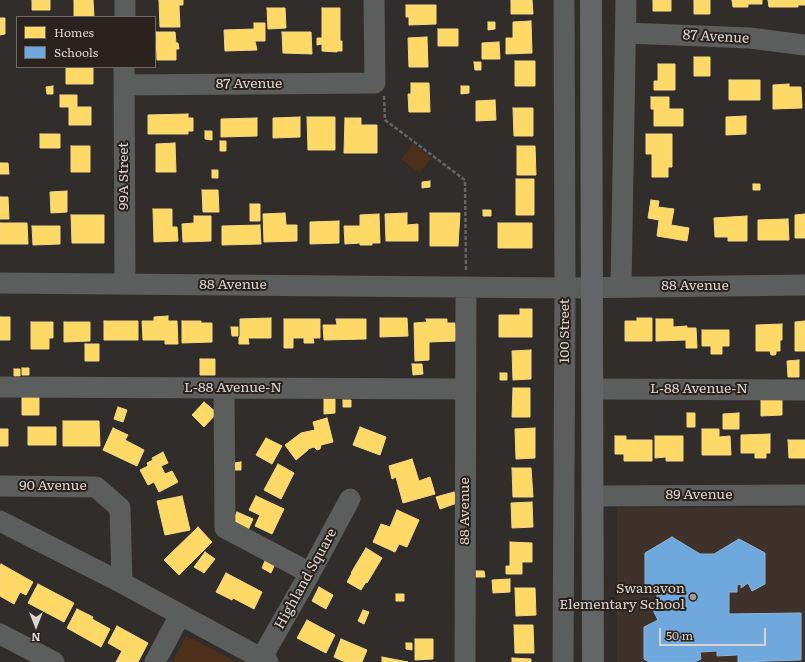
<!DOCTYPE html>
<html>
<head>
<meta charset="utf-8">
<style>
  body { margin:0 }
  #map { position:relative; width:805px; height:662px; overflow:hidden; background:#312d2a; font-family:Literata,serif }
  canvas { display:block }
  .legend { position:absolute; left:16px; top:16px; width:140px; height:52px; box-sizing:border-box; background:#2a221d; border:1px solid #706965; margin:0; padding:5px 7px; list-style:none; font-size:12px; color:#d9d4d0 }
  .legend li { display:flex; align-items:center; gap:8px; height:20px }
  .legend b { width:20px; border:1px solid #706965 }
  .north { position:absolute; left:16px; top:606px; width:40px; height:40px; -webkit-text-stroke:3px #2a221d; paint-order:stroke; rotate:180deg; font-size:11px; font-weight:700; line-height:16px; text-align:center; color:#d9d4d0 }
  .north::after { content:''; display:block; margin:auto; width:14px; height:18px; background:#d9d4d0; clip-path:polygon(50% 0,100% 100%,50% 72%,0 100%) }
  .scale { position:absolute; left:659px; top:628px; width:107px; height:18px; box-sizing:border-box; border:2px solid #d9d4d0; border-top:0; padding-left:5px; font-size:12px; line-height:14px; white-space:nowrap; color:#d9d4d0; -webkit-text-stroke:3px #2a221d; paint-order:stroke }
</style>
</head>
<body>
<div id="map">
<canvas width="805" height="662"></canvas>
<ul class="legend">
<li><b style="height:11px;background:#ffd966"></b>Homes</li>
<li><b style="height:11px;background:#6fa8dc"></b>Schools</li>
</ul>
<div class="north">N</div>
<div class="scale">50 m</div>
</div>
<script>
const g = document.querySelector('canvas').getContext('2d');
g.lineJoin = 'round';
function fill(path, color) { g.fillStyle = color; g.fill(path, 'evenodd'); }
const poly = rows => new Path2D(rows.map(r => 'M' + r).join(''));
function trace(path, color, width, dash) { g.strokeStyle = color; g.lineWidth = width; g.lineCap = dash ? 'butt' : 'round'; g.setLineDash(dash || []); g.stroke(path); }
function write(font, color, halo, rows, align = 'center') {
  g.font = font + ' Literata,serif'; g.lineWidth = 4; g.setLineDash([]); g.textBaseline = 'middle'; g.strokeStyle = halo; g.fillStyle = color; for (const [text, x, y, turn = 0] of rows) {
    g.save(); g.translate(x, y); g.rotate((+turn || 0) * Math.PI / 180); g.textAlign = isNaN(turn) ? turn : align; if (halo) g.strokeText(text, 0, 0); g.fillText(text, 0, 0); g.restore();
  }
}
const built = poly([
  [617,508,805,508,805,662,617,662]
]);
const green = poly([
  [413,144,431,158,420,173,401,159],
  [186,636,237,662,172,662]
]);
const homes = poly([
  [32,0,50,0,50,10,32,10,32,0],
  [74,0,93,0,94,17,74,17,74,0],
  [159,0,183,0,183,5,179,5,180,27,160,27,159,0],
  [511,0,532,0,533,14,511,14,511,0],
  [653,0,671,0,671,11,653,11,653,0],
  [694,0,710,0,710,14,694,14,694,0],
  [732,0,762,0,762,4,748,4,748,7,733,7,732,0],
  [768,0,805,0,805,5,798,5,798,7,769,7,768,0],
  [406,5,436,5,436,24,409,25,409,17,406,17,406,5],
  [267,8,285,8,286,28,268,29,267,8],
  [322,8,340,8,340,41,342,41,342,51,337,51,337,52,322,51,322,44,317,45,317,38,322,38,322,8],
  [0,18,5,18,5,34,0,35,0,18],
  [531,21,532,53,506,54,506,38,513,38,513,22,531,21],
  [488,22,495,22,495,29,488,30,488,22],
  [254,23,265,23,265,41,255,41,257,50,225,51,224,30,254,29,254,23],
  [438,29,458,29,458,46,438,46,438,29],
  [156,32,175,32,176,43,178,43,179,49,176,49,176,60,157,60,156,32],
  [282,32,311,32,312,54,283,53,282,32],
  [427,37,428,67,409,67,408,38,427,37],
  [499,42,500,59,482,59,482,43,499,42],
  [694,57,710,57,710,76,694,76,694,57],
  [515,61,535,61,535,86,515,86,515,61],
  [474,62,481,62,481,70,475,70,474,62],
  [658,64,675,64,675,90,654,90,654,81,658,81,658,64],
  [66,67,93,67,93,84,66,84,66,67],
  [729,80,760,80,760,100,729,100,729,80],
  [411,83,429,83,430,112,409,112,408,94,411,94,411,83],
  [789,84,789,87,801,87,802,108,773,109,773,85,789,84],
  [53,86,53,94,47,94,46,87,53,86],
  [461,86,469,86,469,93,461,94,461,86],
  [60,95,77,95,77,107,91,107,91,125,69,125,69,107,60,107,60,95],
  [651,97,669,97,669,109,683,109,683,126,654,126,654,109,651,109,651,97],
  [495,100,496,120,476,121,476,101,495,100],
  [513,108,533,108,533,136,514,136,513,108],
  [188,114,188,118,193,118,193,131,188,131,188,134,148,134,148,115,188,114],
  [746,116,746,134,726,135,726,117,746,116],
  [300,117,300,137,273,138,273,118,300,117],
  [307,117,335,117,335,150,308,150,307,117],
  [257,118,257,136,221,137,221,119,257,118],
  [345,118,361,118,361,125,377,125,377,153,344,153,345,118],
  [205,131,212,131,212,140,205,139,205,131],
  [40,134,60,134,60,148,40,148,40,134],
  [646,134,672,134,672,167,668,167,668,177,652,177,652,154,646,154,646,134],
  [220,141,226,141,226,151,220,151,220,141],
  [175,143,176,172,156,172,156,144,175,143],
  [71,146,90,146,90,172,71,172,71,146],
  [517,146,535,146,536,175,517,175,517,146],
  [0,163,8,163,9,174,0,174,0,163],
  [212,170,218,170,218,178,212,178,212,170],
  [516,179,534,179,534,215,516,215,516,179],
  [430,181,430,187,422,188,422,182,430,181],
  [753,184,760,184,760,190,753,190,753,184],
  [202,190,218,190,219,212,203,212,202,190],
  [67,191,67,212,51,213,50,192,67,191],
  [0,197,8,197,9,219,0,219,0,197],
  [651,200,659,201,658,207,674,209,671,225,689,228,687,241,657,236,659,220,648,218,651,200],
  [250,204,260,204,260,221,250,221,250,204],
  [153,209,172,209,172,227,177,227,178,241,154,242,153,209],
  [483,210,491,210,491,216,483,216,483,210],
  [285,213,286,225,297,225,297,241,264,242,263,214,285,213],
  [407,213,407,225,418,224,418,241,386,241,385,214,407,213],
  [430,213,460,213,458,246,430,246,430,213],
  [379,214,380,243,372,243,372,245,360,245,360,243,345,244,344,226,360,226,360,215,379,214],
  [805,214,805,238,795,238,795,215,805,214],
  [71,215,104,215,104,243,72,243,71,215],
  [194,216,211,216,211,241,183,242,182,224,194,223,194,216],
  [747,216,747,241,728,241,728,237,715,237,714,218,747,216],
  [788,219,789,240,758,240,758,220,788,219],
  [339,221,339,243,310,244,310,222,339,221],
  [0,223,27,223,28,244,0,244,0,223],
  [498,223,532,223,532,248,498,248,498,223],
  [260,225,261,244,222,245,222,226,260,225],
  [32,226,60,226,60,244,33,245,32,226],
  [520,309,532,309,532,337,499,337,499,315,520,315,520,309],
  [168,316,168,321,177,321,178,344,165,344,165,340,143,340,142,321,154,321,154,317,168,316],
  [0,317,10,317,10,340,0,340,0,317],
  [271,318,271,338,248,338,249,344,239,344,239,337,240,337,240,319,271,318],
  [380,318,407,318,408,336,380,337,380,318],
  [637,318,652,318,652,341,625,341,625,321,637,321,637,318],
  [284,319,320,319,320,338,313,338,314,343,304,343,304,338,293,338,293,348,284,348,284,319],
  [336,319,366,319,366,339,324,340,323,325,337,325,336,319],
  [426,319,447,319,447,323,455,323,456,341,429,342,429,360,415,361,414,323,427,322,426,319],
  [656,319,673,319,673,327,687,326,687,328,696,328,697,348,686,348,686,340,656,341,656,319],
  [104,321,138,321,138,340,104,340,104,321],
  [182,321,201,321,201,323,212,323,212,342,182,343,182,321],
  [805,321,805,351,795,351,795,322,805,321],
  [31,322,53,322,53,338,49,338,49,349,31,349,31,322],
  [64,322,90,322,90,341,64,342,64,322],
  [782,324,782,340,780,340,780,351,776,351,776,354,775,355,771,355,770,351,756,351,756,325,782,324],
  [231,327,238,327,238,336,232,336,231,327],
  [702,330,729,330,729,346,722,346,722,354,711,354,711,346,702,346,702,330],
  [85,344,99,344,99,361,85,361,85,344],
  [531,350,531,379,513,380,512,351,531,350],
  [200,359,215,359,215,375,200,375,200,359],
  [799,360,799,377,788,377,787,361,799,360],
  [412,364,422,364,423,374,413,375,412,364],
  [22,368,29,368,29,375,22,375,22,368],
  [14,369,20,369,20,376,14,376,14,369],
  [500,373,507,373,507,380,500,380,500,373],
  [513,388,530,388,530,417,512,417,513,388],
  [22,396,39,396,39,415,22,415,22,396],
  [782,397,782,415,761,416,761,398,782,397],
  [324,398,335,398,335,413,324,414,324,398],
  [343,400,351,400,351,407,343,407,343,400],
  [204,402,217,413,204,427,192,415,204,402],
  [118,407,127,410,123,422,114,419,118,407],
  [687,413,695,413,695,427,687,427,687,413],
  [739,413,739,429,723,429,723,414,739,413],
  [327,418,333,442,321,445,320,449,317,450,314,447,308,449,308,450,296,460,285,445,301,433,315,430,313,422,327,418],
  [63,421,99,421,100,446,63,446,63,421],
  [28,427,56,427,56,445,28,445,28,427],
  [360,427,386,437,380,455,353,445,360,427],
  [113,428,128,435,125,440,144,450,137,466,103,450,113,428],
  [535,428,535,458,516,459,515,429,535,428],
  [0,429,8,429,8,446,0,446,0,429],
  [702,429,719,429,719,437,730,436,731,455,702,455,702,429],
  [770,434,770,453,766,453,766,458,755,458,755,453,741,453,741,435,770,434],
  [615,436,626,436,626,440,652,440,652,461,624,461,624,454,615,454,615,436],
  [655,436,683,436,683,461,666,461,666,457,655,458,655,436],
  [266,438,282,446,272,464,256,455,266,438],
  [788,440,805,440,805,458,789,458,788,440],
  [163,452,168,463,161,466,165,474,172,471,178,482,159,492,154,482,148,485,140,470,148,466,147,463,153,460,152,458,163,452],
  [412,459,419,481,430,477,435,494,403,503,396,477,392,479,389,466,412,459],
  [241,462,241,470,234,470,234,463,241,462],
  [278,464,294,473,281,499,264,490,278,464],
  [512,468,531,468,533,497,513,497,512,468],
  [454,492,457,503,440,509,436,497,454,492],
  [182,496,190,530,165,535,157,501,182,496],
  [256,496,284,509,272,534,255,526,260,515,249,510,256,496],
  [532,502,533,527,512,528,511,503,532,502],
  [397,510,419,520,407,547,399,544,395,552,373,542,381,524,390,527,397,510],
  [237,512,253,519,248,530,232,523,237,512],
  [198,527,212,542,179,575,164,560,198,527],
  [510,542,532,543,532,562,522,562,522,574,506,574,506,566,510,566,510,542],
  [366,548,382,558,367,583,366,582,361,590,347,582,352,573,351,573,366,548],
  [205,552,215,559,204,573,194,567,205,552],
  [265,561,274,566,271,573,262,568,265,561],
  [1,564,33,582,26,595,20,592,14,604,0,596,0,567,1,564],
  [476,571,484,571,485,577,476,577,476,571],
  [226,573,262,592,254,609,233,598,232,600,216,592,226,573],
  [510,579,510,592,493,593,492,580,510,579],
  [38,584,74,603,64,622,28,603,38,584],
  [319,587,333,595,326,609,312,601,319,587],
  [515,588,535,588,536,615,516,616,515,588],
  [396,594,404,594,404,601,396,601,396,594],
  [77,609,93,617,92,619,110,629,101,647,67,628,77,609],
  [363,610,369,612,364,624,358,621,363,610],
  [307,620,335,635,326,653,297,638,307,620],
  [514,625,533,625,534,653,515,653,514,625],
  [117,626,148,643,138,662,116,662,122,651,108,643,117,626],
  [341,639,367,650,362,662,345,662,334,657,341,639],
  [415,639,433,639,433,659,415,660,415,639],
  [406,643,412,643,412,650,406,649,406,643],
  [382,657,408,662,382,662,382,657],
  [512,658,531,659,531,662,512,662,512,658]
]);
const schools = poly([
  [672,537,700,554,714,554,739,539,765,553,765,584,752,591,748,583,741,588,741,584,737,585,737,592,729,592,729,614,801,613,801,660,738,662,738,655,717,656,717,651,700,652,701,659,695,662,649,662,644,659,644,627,658,620,652,608,657,600,657,595,645,587,645,553,672,537]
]);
const path = poly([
  [384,96,385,120,465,180,466,271]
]);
const minor = poly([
  [125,17,125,0],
  [626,33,750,38,805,45],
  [124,67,125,284],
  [124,85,375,83,374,0],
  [0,283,565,288,805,285],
  [621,287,626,0],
  [0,387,466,389],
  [224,388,225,528,310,573],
  [592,389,805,390],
  [0,486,96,487,120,508,122,583],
  [593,496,805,495],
  [0,521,122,583,268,662],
  [0,634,54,662],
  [261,659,310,573,350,499],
  [155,662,180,615],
  [465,662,466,287],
  [563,662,565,288,564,0]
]);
const major = poly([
  [591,0,593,662]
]);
const markers = [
  [693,597,4,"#9e9a96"]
];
const streetNames = [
  ["87 Avenue",716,37,3],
  ["87 Avenue",249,84],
  ["99A Street",124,176,-90],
  ["88 Avenue",233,285],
  ["88 Avenue",695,286],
  ["100 Street",565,331,-90],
  ["L-88 Avenue-N",233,388],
  ["L-88 Avenue-N",699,389],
  ["90 Avenue",53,486],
  ["89 Avenue",699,495],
  ["88 Avenue",465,511,-90],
  ["Highland Square",306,579,-61]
];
const poiNames = [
  ["Swanavon",685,589],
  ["Elementary School",685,605]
];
fill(built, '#3f322a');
fill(green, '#4d301a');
fill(homes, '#ffd966');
trace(homes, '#f4d886', 1);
fill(schools, '#6fa8dc');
trace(schools, '#8fb5d8', 1);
trace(path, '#646463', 2.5, [4, 2]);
trace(minor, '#5c5d5d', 21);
trace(major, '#646566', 22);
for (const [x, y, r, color] of markers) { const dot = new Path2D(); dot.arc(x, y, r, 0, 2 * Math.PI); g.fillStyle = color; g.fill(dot); trace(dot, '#2a221d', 1.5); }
write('14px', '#d9d4d0', '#2a221d', streetNames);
write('14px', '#d9d4d0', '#2a221d', poiNames, 'right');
</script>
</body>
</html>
